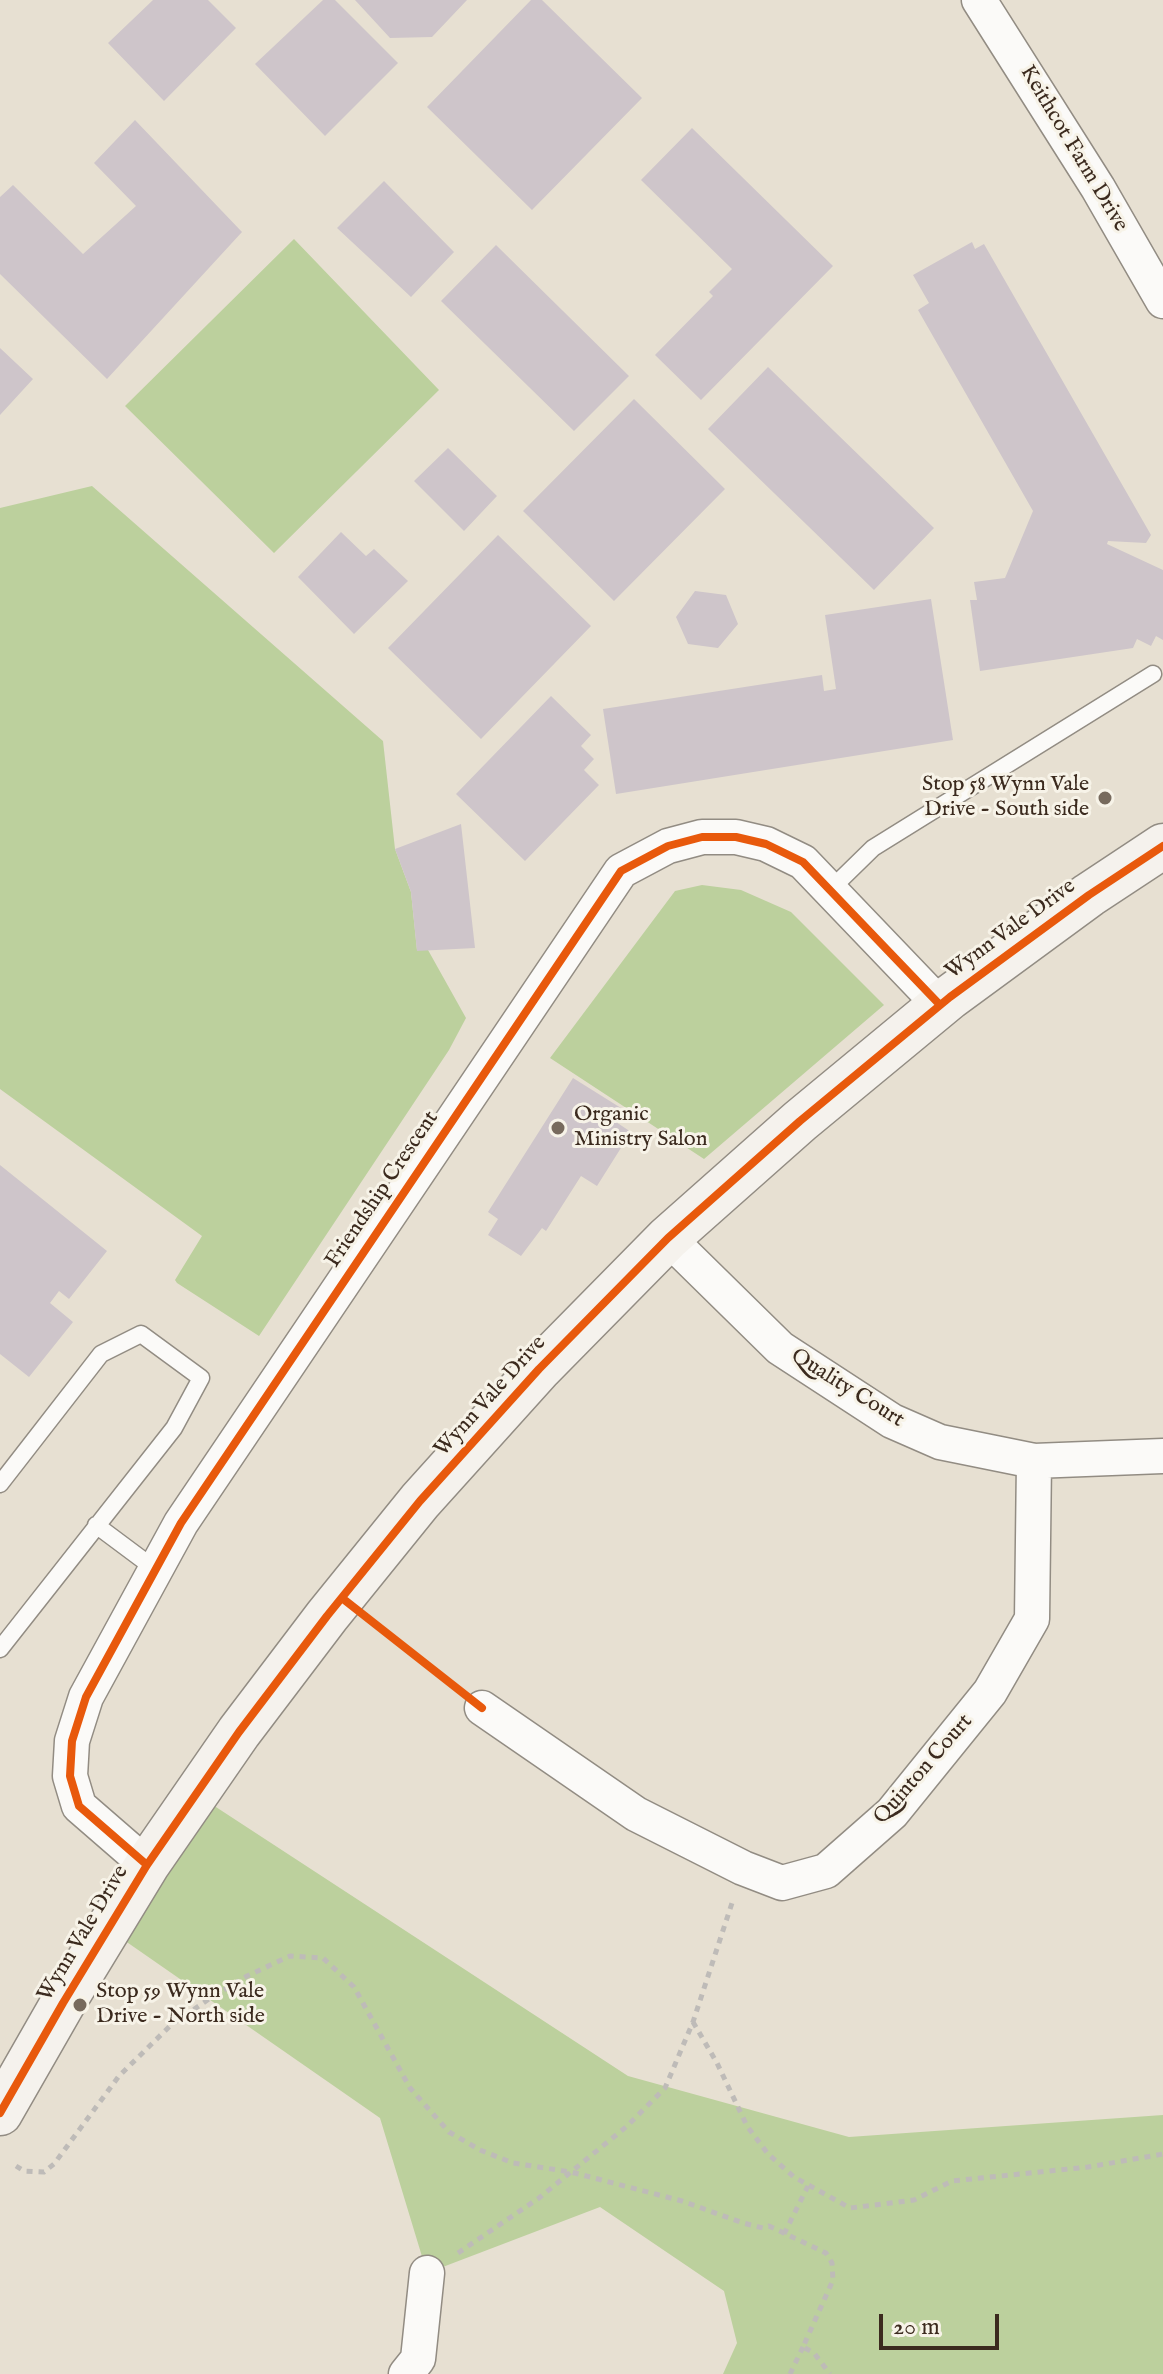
<!DOCTYPE html>
<html>
<head>
<meta charset="utf-8">
<style>
  body { margin:0 }
  #map { position:relative; width:1163px; height:2374px; overflow:hidden; background:#e7e0d2; font-family:"IM FELL English",serif }
  canvas { display:block }
  .scale { position:absolute; left:879px; top:2314px; width:120px; height:36px; box-sizing:border-box; border:4px solid #3b2a1e; border-top:0; padding-left:10px; font-size:24px; line-height:28px; white-space:nowrap; color:#3b2a1e; -webkit-text-stroke:6px #f7f3e8; paint-order:stroke }
</style>
</head>
<body>
<div id="map">
<canvas width="1163" height="2374"></canvas>
<div class="scale">20 m</div>
</div>
<script>
const g = document.querySelector('canvas').getContext('2d');
g.lineJoin = 'round';
function fill(path, color) { g.fillStyle = color; g.fill(path, 'evenodd'); }
const poly = rows => new Path2D(rows.map(r => 'M' + r).join(''));
function trace(path, color, width, dash) { g.strokeStyle = color; g.lineWidth = width; g.lineCap = dash ? 'butt' : 'round'; g.setLineDash(dash || []); g.stroke(path); }
function write(font, color, halo, rows, align = 'center') {
  g.font = font + ' "IM FELL English",serif'; g.lineWidth = 6; g.setLineDash([]); g.textBaseline = 'middle'; g.strokeStyle = halo; g.fillStyle = color; for (const [text, x, y, turn = 0] of rows) {
    g.save(); g.translate(x, y); g.rotate((+turn || 0) * Math.PI / 180); g.textAlign = isNaN(turn) ? turn : align; if (halo) g.strokeText(text, 0, 0); g.fillText(text, 0, 0); g.restore();
  }
}
const green = poly([
  [294,239,439,390,274,553,125,406],
  [92,486,383,741,395,849,411,892,417,950,428,950,466,1018,449,1050,259,1336,177,1283,175,1280,202,1236,0,1089,0,508],
  [702,885,741,890,791,912,884,1005,704,1159,550,1058,675,891],
  [196,1794,628,2076,849,2137,1163,2115,1163,2374,723,2374,737,2343,724,2291,600,2207,427,2273,380,2118,108,1929]
]);
const building = poly([
  [153,0,208,0,236,28,164,101,108,43],
  [323,0,335,0,398,63,325,136,255,64],
  [355,0,467,0,432,37,390,38],
  [531,0,542,0,642,98,532,210,427,107],
  [135,120,242,232,107,379,0,274,0,197,13,185,83,254,136,206,94,163],
  [692,128,833,266,701,400,655,355,713,296,709,292,732,269,641,180],
  [384,181,454,252,411,297,337,228],
  [972,242,975,249,984,244,1151,535,1146,543,1108,541,1107,544,1163,570,1163,640,1156,636,1151,646,1137,639,1133,648,980,671,970,600,977,600,974,582,1005,578,1033,511,918,310,929,303,913,275],
  [496,245,629,376,574,431,441,301],
  [0,348,33,379,0,415],
  [768,367,934,528,874,590,708,429],
  [634,399,725,489,614,601,523,511],
  [448,448,497,496,464,531,414,481],
  [341,532,366,556,374,549,408,581,354,634,298,577],
  [498,535,591,626,481,739,388,648],
  [695,591,726,595,738,624,718,648,688,644,676,617],
  [931,599,953,740,616,794,603,709,822,675,824,691,836,689,825,615],
  [551,696,591,735,581,746,594,759,584,770,599,785,525,861,456,794],
  [461,824,475,948,417,951,411,892,395,849],
  [573,1078,621,1108,613,1120,631,1132,597,1186,581,1176,546,1231,542,1228,521,1256,488,1235,498,1219,488,1212],
  [0,1165,107,1251,69,1299,59,1291,50,1303,73,1322,29,1377,0,1354]
]);
const path = poly([
  [693,2022,717,2063,747,2126,768,2154,794,2177,850,2208,914,2200,952,2181,1088,2167,1163,2154],
  [16,2166,24,2171,44,2172,54,2164,119,2076,171,2025,209,1999,247,1976,290,1956,323,1958,354,1987,410,2088,449,2132,480,2150,513,2163,571,2172,682,2201,743,2223,763,2228,769,2226,826,2253,832,2263,833,2280,803,2347,814,2353,830,2374],
  [784,2234,808,2186],
  [458,2253,539,2198,626,2127,665,2088,693,2022,732,1903],
  [790,2374,803,2347]
]);
const service = poly([
  [830,890,873,848,1153,674],
  [0,1484,101,1354,141,1334,201,1378,174,1428,0,1649],
  [96,1525,155,1569]
]);
const minor = poly([
  [979,0,1098,188,1163,301],
  [668,1238,780,1348,892,1421,940,1442,1034,1461,1163,1456],
  [482,1708,636,1814,743,1868,782,1883,826,1871,892,1813,990,1692,1032,1619,1034,1461],
  [147,1865,79,1806,70,1776,72,1741,86,1697,181,1523,621,871,668,846,702,837,736,837,766,844,803,862,940,1005],
  [406,2374,418,2359,427,2273]
]);
const secondary = poly([
  [0,2113,63,2003,147,1865,239,1732,327,1616,420,1501,539,1369,668,1238,800,1121,950,997,1089,895,1163,846]
]);
const cycleway = poly([
  [342,1598,482,1708],
  [147,1865,79,1806,70,1776,72,1741,86,1697,181,1523,621,871,668,846,702,837,736,837,766,844,803,862,940,1005],
  [0,2113,63,2003,147,1865,239,1732,327,1616,420,1501,539,1369,668,1238,800,1121,950,997,1089,895,1163,846]
]);
const markers = [
  [1105,798,8,"#776a5d"],
  [558,1128,8,"#776a5d"],
  [80,2005,8,"#776a5d"]
];
const streetNames = [
  ["Keithcot Farm Drive",1073,149,59],
  ["Wynn Vale Drive",1011,930,-36],
  ["Friendship Crescent",383,1190,-56],
  ["Quality Court",847,1389,32],
  ["Wynn Vale Drive",491,1397,-48],
  ["Quinton Court",924,1770,-49],
  ["Wynn Vale Drive",84,1934,-59]
];
const poiNames = [
  ["Stop 58 Wynn Vale",1089,785,"right"],
  ["Drive - South side",1089,810,"right"],
  ["Organic",574,1115],
  ["Ministry Salon",574,1140],
  ["Stop 59 Wynn Vale",96,1992],
  ["Drive - North side",96,2017]
];
fill(green, '#bcd09d');
fill(building, '#cec5ca');
trace(service, '#928c83', 19);
trace(minor, '#928c83', 37);
trace(secondary, '#928c83', 47);
trace(path, '#bebbb8', 5, [6, 6]);
trace(service, '#fbfaf8', 16);
trace(minor, '#fbfaf8', 34);
trace(secondary, '#f5f2ed', 44);
trace(cycleway, '#e8590c', 8);
for (const [x, y, r, color] of markers) { const dot = new Path2D(); dot.arc(x, y, r, 0, 2 * Math.PI); g.fillStyle = color; g.fill(dot); trace(dot, '#f7f3e8', 3); }
write('22px', '#3b2a1e', '#f7f3e8', streetNames);
write('22px', '#3b2a1e', '#f7f3e8', poiNames, 'left');
</script>
</body>
</html>
